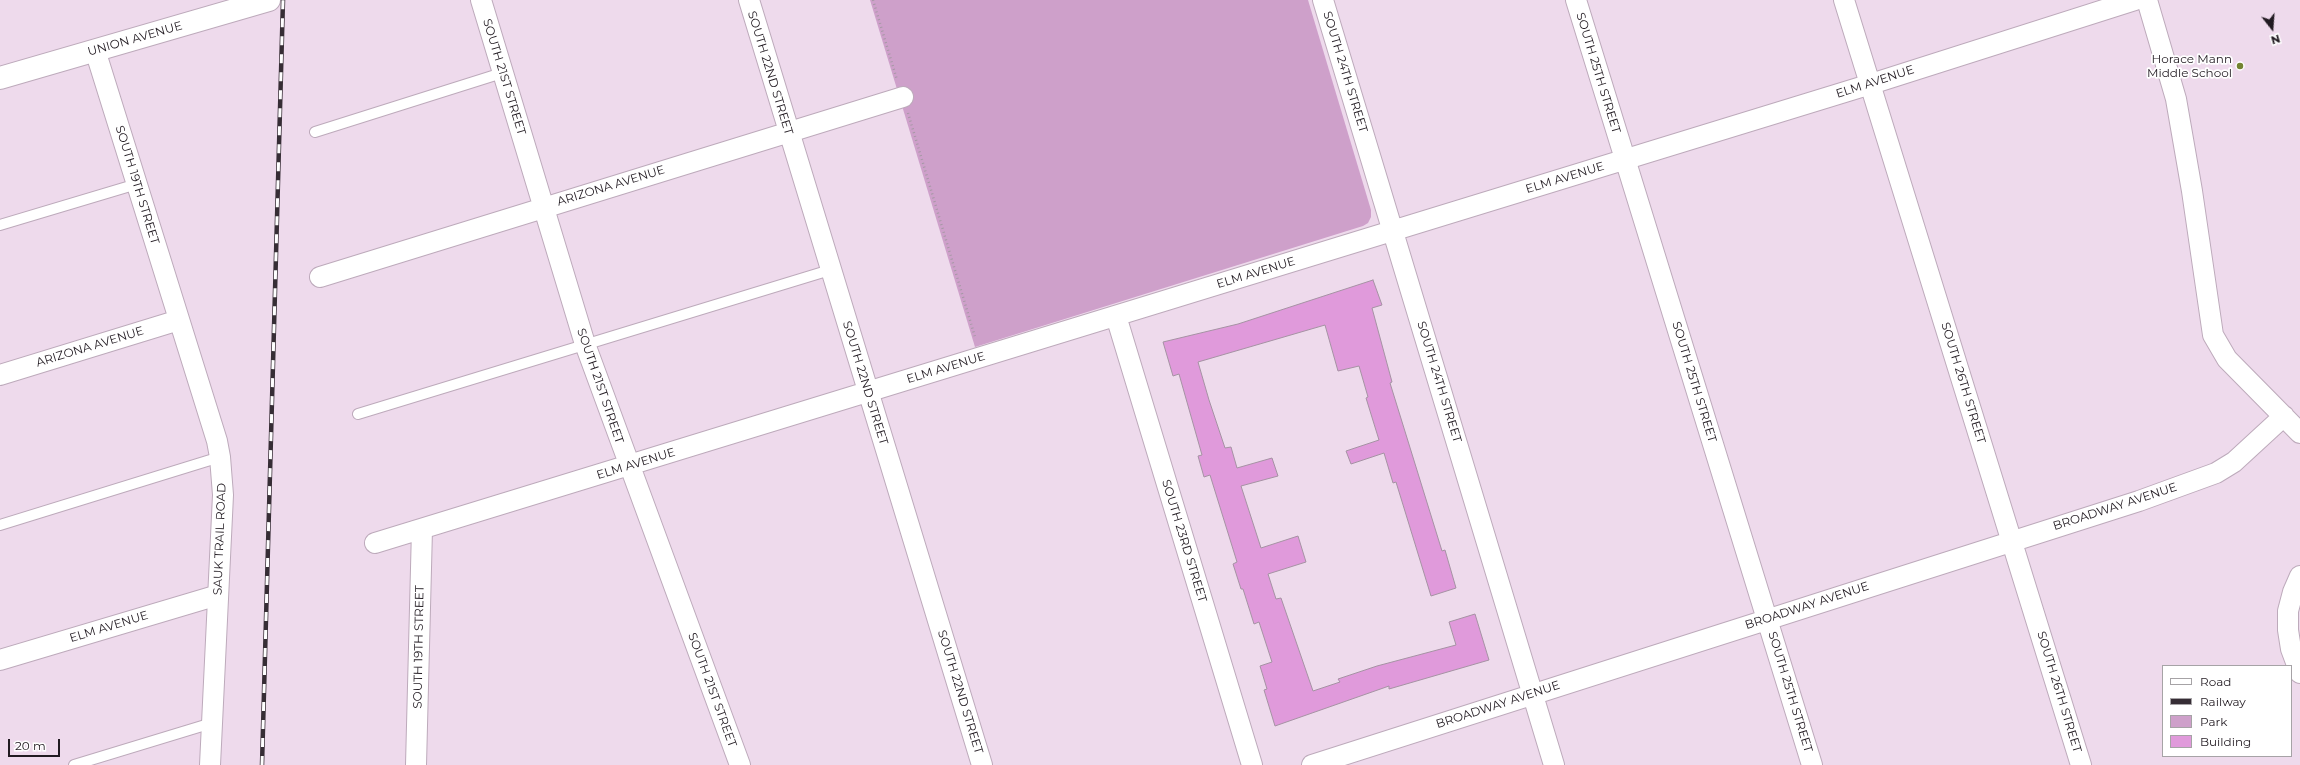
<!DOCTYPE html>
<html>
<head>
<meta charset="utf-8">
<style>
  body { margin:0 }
  #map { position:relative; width:2300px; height:765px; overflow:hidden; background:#eedaec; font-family:Montserrat,sans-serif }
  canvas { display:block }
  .legend { position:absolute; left:2162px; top:665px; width:130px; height:92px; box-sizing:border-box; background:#fff; border:1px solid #a6a3a6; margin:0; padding:5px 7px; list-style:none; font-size:12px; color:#211a21 }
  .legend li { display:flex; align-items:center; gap:8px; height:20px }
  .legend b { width:20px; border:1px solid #a6a3a6 }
  .north { position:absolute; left:2252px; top:8px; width:40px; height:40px; -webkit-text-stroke:3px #fff; paint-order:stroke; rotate:163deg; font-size:11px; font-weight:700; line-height:16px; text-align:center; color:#211a21 }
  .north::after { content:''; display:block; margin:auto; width:14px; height:18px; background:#211a21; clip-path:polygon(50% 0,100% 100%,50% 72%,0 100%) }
  .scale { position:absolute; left:8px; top:739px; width:52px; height:18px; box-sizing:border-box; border:2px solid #211a21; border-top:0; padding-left:5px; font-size:12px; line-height:14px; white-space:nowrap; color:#211a21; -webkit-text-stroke:3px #fff; paint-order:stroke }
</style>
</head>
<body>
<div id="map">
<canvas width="2300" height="765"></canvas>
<ul class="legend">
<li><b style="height:5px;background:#fff"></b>Road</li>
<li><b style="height:5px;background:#362d35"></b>Railway</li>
<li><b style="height:11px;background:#cea0ca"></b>Park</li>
<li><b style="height:11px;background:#e09adb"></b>Building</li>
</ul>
<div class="north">N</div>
<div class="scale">20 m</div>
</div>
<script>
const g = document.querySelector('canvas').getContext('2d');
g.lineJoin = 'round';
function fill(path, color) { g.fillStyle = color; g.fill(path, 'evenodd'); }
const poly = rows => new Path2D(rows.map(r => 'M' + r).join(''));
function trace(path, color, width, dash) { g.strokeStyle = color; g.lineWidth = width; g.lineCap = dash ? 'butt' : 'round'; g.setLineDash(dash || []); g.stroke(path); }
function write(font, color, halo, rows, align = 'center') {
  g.font = font + ' Montserrat,sans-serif'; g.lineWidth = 3.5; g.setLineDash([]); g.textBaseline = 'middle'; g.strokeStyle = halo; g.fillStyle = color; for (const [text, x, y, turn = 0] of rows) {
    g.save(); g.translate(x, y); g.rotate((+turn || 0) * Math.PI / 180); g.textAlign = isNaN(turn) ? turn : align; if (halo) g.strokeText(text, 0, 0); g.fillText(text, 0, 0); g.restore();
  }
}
const green = poly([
  [870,0,1308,0,1371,210,1371,217,1368,223,1363,226,975,347]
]);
const building = poly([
  [1373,280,1382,305,1372,308,1392,382,1390,383,1442,551,1445,550,1456,588,1431,596,1396,482,1393,483,1384,453,1351,464,1346,451,1379,440,1366,398,1368,397,1359,366,1338,371,1325,325,1198,362,1209,400,1225,448,1231,447,1237,468,1272,458,1278,476,1241,486,1261,548,1298,536,1306,562,1268,574,1276,599,1281,598,1313,691,1340,682,1338,679,1377,666,1456,645,1449,622,1475,614,1489,660,1389,689,1389,686,1275,726,1264,690,1267,689,1260,666,1272,662,1259,622,1254,624,1243,589,1241,589,1233,564,1237,562,1210,475,1204,477,1198,456,1202,455,1179,374,1173,376,1163,342,1238,324,1373,280]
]);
const path = poly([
  [873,0,897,80],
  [908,113,975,337]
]);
const service = poly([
  [315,132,502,73],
  [0,225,137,184],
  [358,414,830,270],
  [0,525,220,457],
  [74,765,212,723]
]);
const minor = poly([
  [481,0,585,344,740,765],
  [749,0,982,765],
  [1323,0,1554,765],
  [1576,0,1812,765],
  [1844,0,2081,765],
  [2147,0,2176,99,2192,191,2213,335,2227,359,2300,433],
  [95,50,217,441,220,457,223,495,210,765],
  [320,277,903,97],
  [1116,316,1252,765],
  [0,375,179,320],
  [375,543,1871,84,2135,0],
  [2300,576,2293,592,2288,611,2288,630,2291,649,2300,673],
  [0,660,218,595],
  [416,765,422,529],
  [1312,765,2139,501,2216,473,2234,462,2284,416]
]);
const tertiary = poly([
  [0,78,269,0]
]);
const rail = poly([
  [262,765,283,0]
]);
const markers = [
  [2240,66,4,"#738331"]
];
const streetNames = [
  ["UNION AVENUE",135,39,-16],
  ["SOUTH 24TH STREET",1345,72,73],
  ["SOUTH 22ND STREET",770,73,73],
  ["SOUTH 25TH STREET",1598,73,73],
  ["SOUTH 21ST STREET",504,77,73],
  ["ELM AVENUE",1875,82,-18],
  ["ELM AVENUE",1565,178,-17],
  ["SOUTH 19TH STREET",137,185,73],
  ["ARIZONA AVENUE",611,186,-17],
  ["ELM AVENUE",1256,273,-17],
  ["ARIZONA AVENUE",90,347,-17],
  ["ELM AVENUE",946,368,-17],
  ["SOUTH 24TH STREET",1439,382,73],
  ["SOUTH 25TH STREET",1694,382,73],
  ["SOUTH 22ND STREET",865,383,73],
  ["SOUTH 26TH STREET",1963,383,73],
  ["SOUTH 21ST STREET",600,386,71],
  ["ELM AVENUE",636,464,-17],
  ["BROADWAY AVENUE",2115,507,-18],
  ["SAUK TRAIL ROAD",220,539,-88],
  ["SOUTH 23RD STREET",1184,541,73],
  ["BROADWAY AVENUE",1807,606,-18],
  ["ELM AVENUE",109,627,-17],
  ["SOUTH 19TH STREET",419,647,-89],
  ["SOUTH 21ST STREET",712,690,70],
  ["SOUTH 22ND STREET",960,692,73],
  ["SOUTH 25TH STREET",1790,692,73],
  ["SOUTH 26TH STREET",2059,692,73],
  ["BROADWAY AVENUE",1498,705,-18]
];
const poiNames = [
  ["Horace Mann",2232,59],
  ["Middle School",2232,73]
];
fill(green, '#cea0ca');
fill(building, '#e09adb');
trace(building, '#a592a3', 1);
trace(service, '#bdaabb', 12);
trace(minor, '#bdaabb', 22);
trace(tertiary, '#bdaabb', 24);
trace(path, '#a798a6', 2.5, [1, 3]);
trace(service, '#fff', 10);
trace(minor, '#fff', 20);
trace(tertiary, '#fff', 22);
trace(rail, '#362d35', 4.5);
trace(rail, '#fff', 3, [9]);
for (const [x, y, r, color] of markers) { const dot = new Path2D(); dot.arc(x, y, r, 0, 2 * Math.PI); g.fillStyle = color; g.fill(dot); trace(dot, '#fff', 1.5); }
write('12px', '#211a21', '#fff', streetNames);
write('12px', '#211a21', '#fff', poiNames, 'right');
</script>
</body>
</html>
